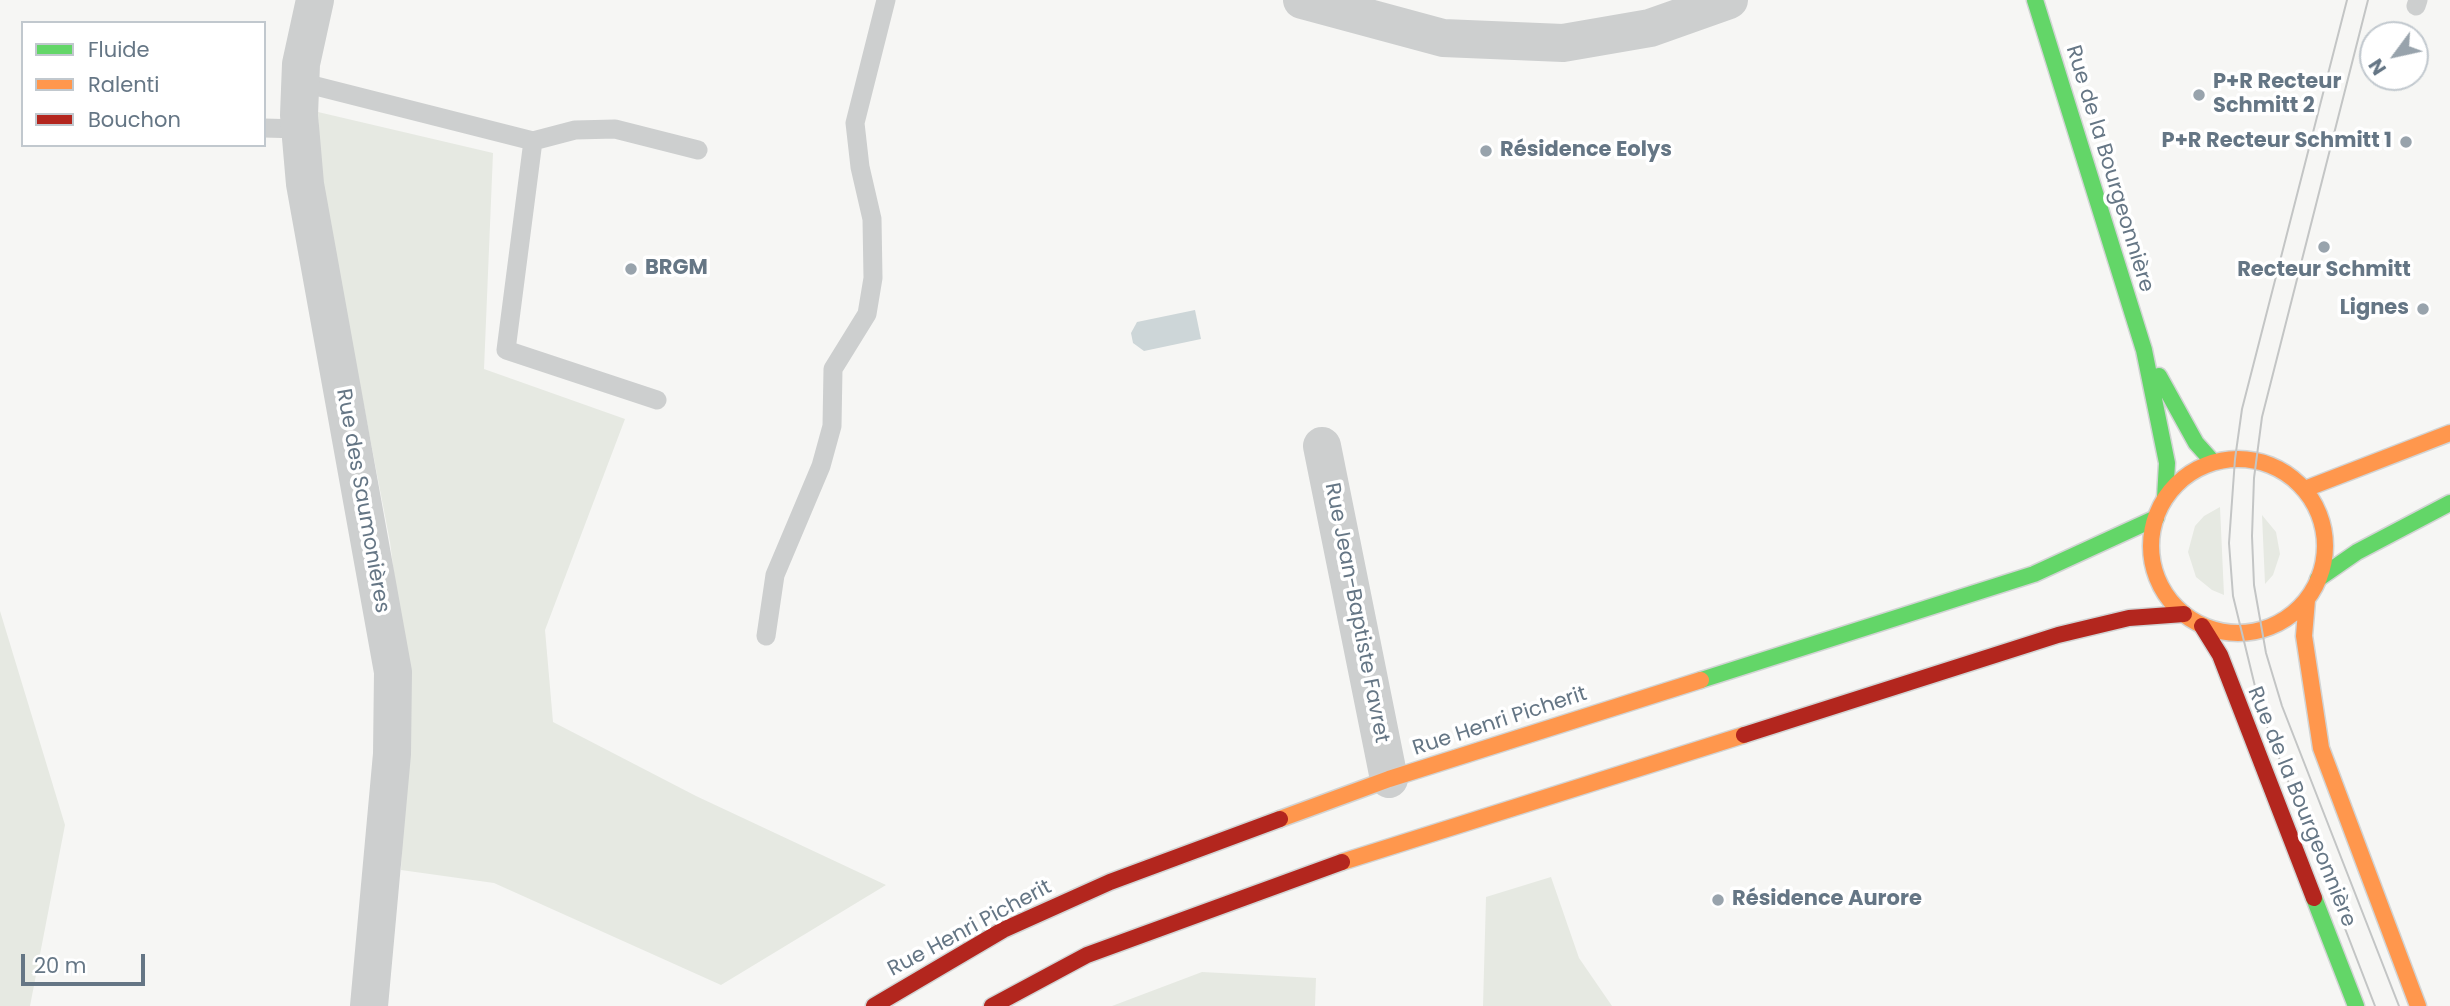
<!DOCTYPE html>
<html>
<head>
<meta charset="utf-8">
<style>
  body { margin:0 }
  #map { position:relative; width:2450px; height:1006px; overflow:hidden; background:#f6f6f4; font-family:Poppins,sans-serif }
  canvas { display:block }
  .legend { position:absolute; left:21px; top:21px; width:245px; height:126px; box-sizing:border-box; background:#fff; border:2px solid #c1c8ce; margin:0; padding:9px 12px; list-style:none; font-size:21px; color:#657685 }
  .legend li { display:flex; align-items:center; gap:14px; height:35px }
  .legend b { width:35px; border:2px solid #c1c8ce }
  .north { position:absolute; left:2359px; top:21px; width:70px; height:70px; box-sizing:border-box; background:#fff; border:2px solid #c1c8ce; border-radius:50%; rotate:237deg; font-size:19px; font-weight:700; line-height:28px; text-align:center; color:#657685 }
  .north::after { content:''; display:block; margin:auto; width:24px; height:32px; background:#98a3ac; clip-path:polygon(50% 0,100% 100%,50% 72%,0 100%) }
  .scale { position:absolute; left:21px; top:954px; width:124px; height:32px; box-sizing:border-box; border:4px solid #657685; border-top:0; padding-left:9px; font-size:21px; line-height:24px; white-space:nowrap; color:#657685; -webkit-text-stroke:5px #fff; paint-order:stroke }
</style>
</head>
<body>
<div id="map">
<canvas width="2450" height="1006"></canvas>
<ul class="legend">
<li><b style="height:9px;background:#63d668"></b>Fluide</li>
<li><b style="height:9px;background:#ff974d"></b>Ralenti</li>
<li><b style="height:9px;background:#b3261e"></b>Bouchon</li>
</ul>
<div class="north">N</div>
<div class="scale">20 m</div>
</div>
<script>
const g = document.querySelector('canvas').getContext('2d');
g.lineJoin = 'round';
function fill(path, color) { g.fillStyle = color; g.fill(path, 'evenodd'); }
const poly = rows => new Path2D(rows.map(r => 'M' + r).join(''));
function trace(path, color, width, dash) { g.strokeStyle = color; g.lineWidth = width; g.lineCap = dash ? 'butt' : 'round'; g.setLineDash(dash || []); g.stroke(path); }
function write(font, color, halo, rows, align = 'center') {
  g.font = font + ' Poppins,sans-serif'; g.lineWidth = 7; g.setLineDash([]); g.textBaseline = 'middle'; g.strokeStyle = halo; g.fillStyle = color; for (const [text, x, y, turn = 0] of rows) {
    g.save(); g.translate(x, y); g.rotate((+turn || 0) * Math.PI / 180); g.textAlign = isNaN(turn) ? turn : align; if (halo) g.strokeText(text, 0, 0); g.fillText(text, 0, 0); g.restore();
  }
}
const green = poly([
  [318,112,493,153,484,369,625,419,545,630,553,722,696,796,886,885,721,985,494,883,401,870,407,677,390,542,321,183],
  [2220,507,2224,595,2212,590,2196,577,2188,552,2195,526,2204,516],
  [2262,515,2276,532,2280,554,2273,575,2265,584],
  [0,611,65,825,30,1006,0,1006],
  [1551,877,1579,958,1612,1006,1483,1006,1486,897],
  [1202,972,1316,978,1315,1006,1112,1006]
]);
const water = poly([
  [1195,310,1201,339,1144,351,1133,343,1131,333,1137,322]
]);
const lane = poly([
  [2416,6,2418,0],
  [300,82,533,141,575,130,615,129,698,150],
  [264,128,300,129],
  [533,141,506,350,657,400],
  [766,636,775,575,821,466,832,426,833,369,867,314,873,278,872,219,860,167,855,123,886,0]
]);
const street = poly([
  [315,0,301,64,299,115,305,184,393,672,392,754,369,1006],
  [1302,0,1443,38,1563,43,1650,28,1729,0],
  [1322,446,1389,779]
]);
const fast = poly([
  [2035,0,2144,350,2167,463,2165,498],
  [2159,376,2196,443,2213,462],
  [2318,579,2357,552,2450,503],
  [1701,680,2034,574,2156,518],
  [2314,898,2356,1006]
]);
const slow = poly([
  '2151 546a87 87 0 1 1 174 0a87 87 0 1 1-174 0Z',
  [2305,489,2450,433],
  [2307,600,2304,636,2321,748,2418,1006],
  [1280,819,1389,779,1701,680],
  [1342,862,1744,735]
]);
const jam = poly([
  [2202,626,2220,655,2314,898],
  [1744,735,2058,635,2129,618,2184,614],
  [874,1006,1003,930,1110,882,1280,819],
  [992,1006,1087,955,1342,862]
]);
const tram = poly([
  [2347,0,2242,409,2235,459,2229,543,2233,596,2261,711,2375,1006],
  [2368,0,2262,417,2254,478,2252,536,2254,585,2266,653,2282,706,2399,1006]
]);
const markers = [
  [2199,95,7,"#98a3ac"],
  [2406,142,7,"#98a3ac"],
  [1486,151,7,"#98a3ac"],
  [2324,247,7,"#98a3ac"],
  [631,269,7,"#98a3ac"],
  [2423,309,7,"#98a3ac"],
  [1718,900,7,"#98a3ac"]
];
const poiNames = [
  ["P+R Recteur",2213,83],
  ["Schmitt 2",2213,107],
  ["P+R Recteur Schmitt 1",2392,142,"right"],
  ["Résidence Eolys",1500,151],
  ["BRGM",645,269],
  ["Recteur Schmitt",2324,271,"center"],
  ["Lignes",2409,309,"right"],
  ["Résidence Aurore",1732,900]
];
const streetNames = [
  ["Rue de la Bourgeonnière",2109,169,73],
  ["Rue des Saumonières",362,501,80],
  ["Rue Jean-Baptiste Favret",1356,613,79],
  ["Rue Henri Picherit",1500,722,-18],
  ["Rue de la Bourgeonnière",2301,807,68],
  ["Rue Henri Picherit",970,929,-28]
];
fill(green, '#e6e9e2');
fill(water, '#cdd6d8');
trace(fast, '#d2d4d4', 19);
trace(slow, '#d2d4d4', 19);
trace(jam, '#d2d4d4', 19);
trace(lane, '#cdcfcf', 19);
trace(street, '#cdcfcf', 38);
trace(fast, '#63d668', 16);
trace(slow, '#ff974d', 16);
trace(jam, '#b3261e', 16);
trace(tram, '#c3c5c5', 2);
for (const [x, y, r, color] of markers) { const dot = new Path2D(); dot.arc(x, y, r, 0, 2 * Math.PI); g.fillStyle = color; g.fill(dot); trace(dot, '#fff', 2.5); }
write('bold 21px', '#657685', '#fff', poiNames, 'left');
write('21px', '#657685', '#fff', streetNames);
</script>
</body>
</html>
